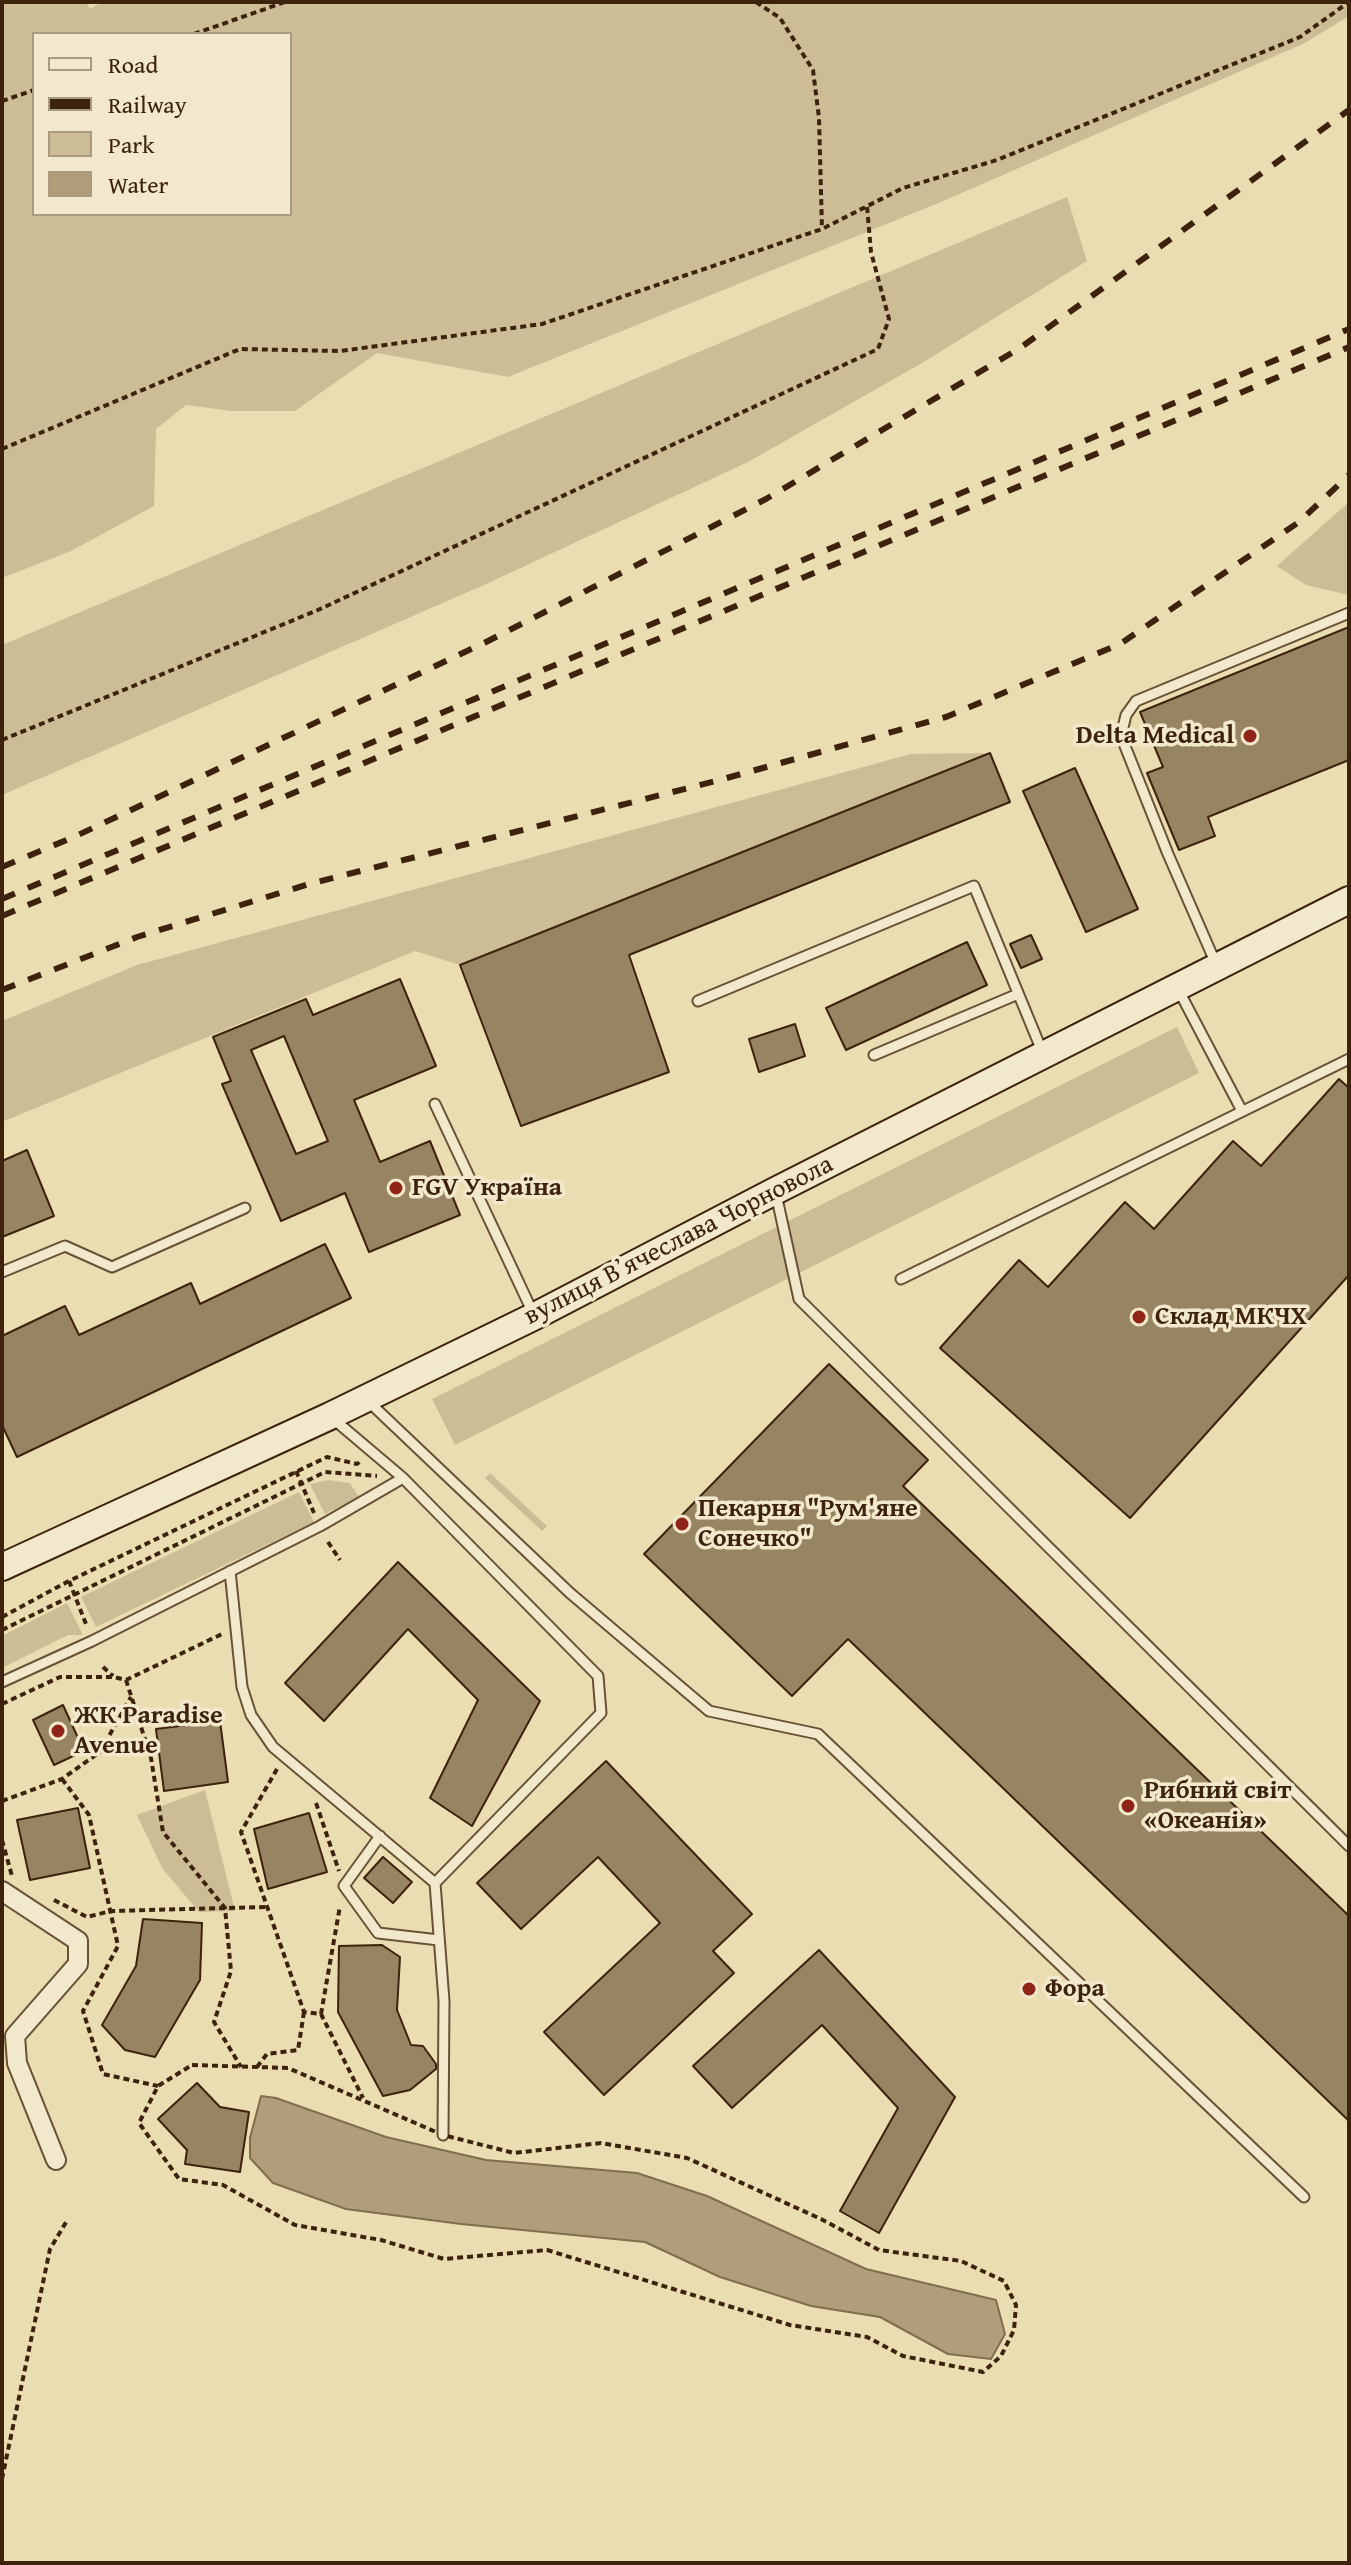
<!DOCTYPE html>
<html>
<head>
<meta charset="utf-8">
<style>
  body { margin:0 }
  #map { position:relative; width:1351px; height:2565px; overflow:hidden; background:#ebddb2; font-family:"Gentium Book Plus",serif }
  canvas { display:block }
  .frame { position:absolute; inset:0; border:4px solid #3d230d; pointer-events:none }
  .legend { position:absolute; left:32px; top:32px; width:260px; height:184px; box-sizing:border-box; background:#f2e9cd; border:2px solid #aa9a80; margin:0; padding:10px 14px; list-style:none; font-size:24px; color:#3d230d }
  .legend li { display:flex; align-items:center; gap:16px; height:40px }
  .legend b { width:40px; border:2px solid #aa9a80 }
</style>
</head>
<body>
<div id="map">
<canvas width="1351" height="2565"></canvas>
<div class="frame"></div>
<ul class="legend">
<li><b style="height:10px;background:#f2e9cd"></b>Road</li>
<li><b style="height:10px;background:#3d230d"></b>Railway</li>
<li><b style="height:22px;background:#cdbd96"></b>Park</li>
<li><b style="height:22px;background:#b09e7a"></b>Water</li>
</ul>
</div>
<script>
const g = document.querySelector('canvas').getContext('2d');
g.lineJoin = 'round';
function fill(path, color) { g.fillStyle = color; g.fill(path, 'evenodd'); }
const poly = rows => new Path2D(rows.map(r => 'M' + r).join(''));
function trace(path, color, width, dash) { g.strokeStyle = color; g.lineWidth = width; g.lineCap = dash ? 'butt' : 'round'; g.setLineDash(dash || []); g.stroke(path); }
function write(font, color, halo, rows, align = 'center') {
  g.font = font + ' "Gentium Book Plus",serif'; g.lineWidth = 7; g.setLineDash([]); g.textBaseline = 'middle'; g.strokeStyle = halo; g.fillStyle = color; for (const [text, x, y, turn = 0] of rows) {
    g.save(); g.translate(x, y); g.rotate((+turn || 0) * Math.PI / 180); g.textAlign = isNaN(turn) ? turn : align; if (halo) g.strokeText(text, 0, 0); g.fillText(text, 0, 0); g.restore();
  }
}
const green = poly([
  [2,2,86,2,90,9,102,2,1349,2,1349,16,1305,43,941,202,508,377,377,353,295,411,231,411,186,405,156,429,154,506,71,551,2,578],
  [34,34,290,34,290,214,34,214],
  [1067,197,1087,261,922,363,748,462,484,585,2,795,2,645],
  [1349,502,1349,595,1306,585,1277,566],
  [990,753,460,965,415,951,2,1122,2,1021,137,965,911,754],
  [1177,1027,1199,1073,455,1445,432,1399],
  [490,1473,547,1526,542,1531,485,1478],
  [328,1480,350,1483,359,1497,325,1514,310,1484],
  [299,1492,314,1522,96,1627,81,1597],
  [67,1603,83,1635,68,1635,2,1668,2,1636],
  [205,1790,235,1911,199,1912,162,1868,137,1815]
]);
const water = poly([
  [261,2096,276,2098,386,2137,486,2160,637,2173,707,2196,866,2269,996,2300,1005,2334,991,2359,948,2354,880,2317,811,2306,720,2277,645,2242,461,2224,346,2209,273,2183,250,2158,250,2138,261,2096]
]);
const building = poly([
  [1349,627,1349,760,1208,817,1215,836,1179,850,1147,773,1163,767,1140,712,1349,627],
  [990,753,1010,802,629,955,669,1072,521,1126,460,965,990,753],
  [1075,768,1138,909,1086,932,1023,791,1075,768],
  [1031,935,1042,959,1021,968,1010,944,1031,935],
  [967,942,987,985,846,1050,826,1008,967,942],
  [400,979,436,1066,354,1100,380,1162,430,1141,460,1215,369,1252,345,1193,281,1221,222,1084,231,1081,213,1037,306,999,313,1015,400,979],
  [284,1036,328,1141,296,1154,251,1050,284,1036],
  [795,1024,805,1056,759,1072,749,1039,795,1024],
  [1339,1079,1349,1088,1349,1275,1130,1518,940,1348,1019,1260,1048,1287,1125,1202,1154,1229,1233,1141,1261,1166,1339,1079],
  [27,1150,54,1216,2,1237,2,1161,27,1150],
  [325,1244,351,1298,17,1457,2,1425,2,1336,65,1306,79,1335,191,1283,200,1304,325,1244],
  [829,1364,928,1460,903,1486,1349,1916,1349,2121,848,1639,792,1696,644,1554,829,1364],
  [398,1562,540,1701,472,1826,430,1798,478,1700,408,1629,324,1721,285,1683,398,1562],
  [63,1705,84,1751,54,1765,33,1720,63,1705],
  [220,1721,228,1782,164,1791,156,1729,220,1721],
  [606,1761,752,1914,713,1951,734,1973,604,2095,544,2032,660,1923,598,1857,521,1929,477,1883,606,1761],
  [78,1808,90,1868,30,1880,17,1820,78,1808],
  [309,1813,327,1872,268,1889,254,1829,309,1813],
  [383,1857,412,1882,393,1903,364,1878,383,1857],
  [143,1919,202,1923,200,1980,155,2057,125,2050,102,2025,136,1966,143,1919],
  [382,1945,400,1957,397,2010,411,2045,423,2046,436,2064,436,2069,410,2090,383,2096,338,2012,339,1946,382,1945],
  [819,1950,955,2097,879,2233,840,2211,898,2108,822,2025,732,2108,693,2066,819,1950],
  [197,2083,220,2107,249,2112,240,2172,185,2164,187,2150,158,2119,197,2083]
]);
const path = poly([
  [756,2,780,18,813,70,819,118,822,229],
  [194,34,285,2],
  [2,101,34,90],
  [2,449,240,349,340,351,542,324,822,229,903,188,997,160,1300,37,1349,2],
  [2,740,318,610,878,349,889,319,871,252,867,206],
  [296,1471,314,1513],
  [328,1542,340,1560],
  [69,1581,86,1624],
  [2,1617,69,1581,327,1457,357,1464,361,1461],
  [2,1630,325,1472,377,1476],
  [103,1667,113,1676],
  [126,1680,151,1758,163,1832,225,1908,231,1971,214,2022,241,2067],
  [2,1704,60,1677,114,1677,126,1680,222,1634],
  [277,1769,241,1832,304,2012,321,2014,363,2098],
  [62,1779,89,1815,118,1946,83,2011,103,2074,158,2086],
  [2,1801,62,1779,100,1752,131,1697],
  [316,1803,339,1871],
  [2,1840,12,1876],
  [54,1900,87,1917,111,1911,267,1907],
  [321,2014,340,1906],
  [192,2065,288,2068,443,2135,514,2153,601,2143,687,2158,821,2219,879,2250,961,2261,1004,2281,1016,2305,1014,2330,1001,2356,983,2372,903,2356,867,2337,790,2325,547,2250,444,2259,381,2240,295,2225,223,2185,179,2179,139,2123,158,2086,192,2065],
  [257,2067,267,2054,298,2050,304,2012],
  [2,2479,50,2249,68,2219]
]);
const service = poly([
  [1216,964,1168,854,1121,736,1126,715,1136,701,1349,613],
  [1179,991,1242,1111],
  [698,1001,974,886,1042,1051],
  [874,1055,1018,994],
  [435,1104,533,1313],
  [776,1194,799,1299,1349,1846],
  [2,1272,65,1246,112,1267,245,1208],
  [901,1279,1349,1059],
  [368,1401,570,1593,709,1711,818,1734,1304,2197],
  [403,1478,598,1676,601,1713,435,1883],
  [230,1571,242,1687,251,1715,273,1747,435,1883,444,2001,443,2135],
  [2,1682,92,1641,320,1526,403,1478,331,1417],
  [380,1836,344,1886,378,1933,439,1940]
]);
const minor = poly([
  [2,1891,78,1941,78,1964,15,2036,17,2063,56,2160]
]);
const secondary = poly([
  [2,1567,330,1416,535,1316,775,1191,1349,900]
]);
const rail = poly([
  [2,867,76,836,486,642,766,499,1020,348,1349,110],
  [2,899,1349,329],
  [2,916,1349,347],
  [2,990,137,937,309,884,716,781,946,717,1120,644,1299,522,1349,475]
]);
const markers = [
  [1250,736,8,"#8f2418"],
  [396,1188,8,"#8f2418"],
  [1139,1317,8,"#8f2418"],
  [682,1524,8,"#8f2418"],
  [58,1731,8,"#8f2418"],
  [1128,1806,8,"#8f2418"],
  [1029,1989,8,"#8f2418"]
];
const poiNames = [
  ["Delta Medical",1234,736,"right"],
  ["FGV Україна",412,1188],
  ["Склад МКЧХ",1155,1317],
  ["Пекарня \"Рум'яне",698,1509],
  ["Сонечко\"",698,1539],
  ["ЖК Paradise",74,1716],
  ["Avenue",74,1746],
  ["Рибний світ",1144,1791],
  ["«Океанія»",1144,1821],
  ["Фора",1045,1989]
];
const streetNames = [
  ["вулиця Вʼячеслава Чорновола",679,1241,-27]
];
fill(green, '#cdbd96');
fill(water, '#b09e7a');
trace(water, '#826d4e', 2);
fill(building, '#978463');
trace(building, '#3d230d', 2);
trace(service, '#685236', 13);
trace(minor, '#685236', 22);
trace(secondary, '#3d230d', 30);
trace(path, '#3d230d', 4, [6, 4]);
trace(service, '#f2e9cd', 9);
trace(minor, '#f2e9cd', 18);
trace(secondary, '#f2e9cd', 26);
trace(rail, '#3d230d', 6, [14, 14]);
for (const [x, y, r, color] of markers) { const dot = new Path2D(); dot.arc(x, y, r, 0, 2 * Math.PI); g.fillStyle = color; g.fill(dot); trace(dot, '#f2e9cd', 3); }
write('bold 26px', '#3d230d', '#f2e9cd', poiNames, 'left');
write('26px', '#3d230d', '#f2e9cd', streetNames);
</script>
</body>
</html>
